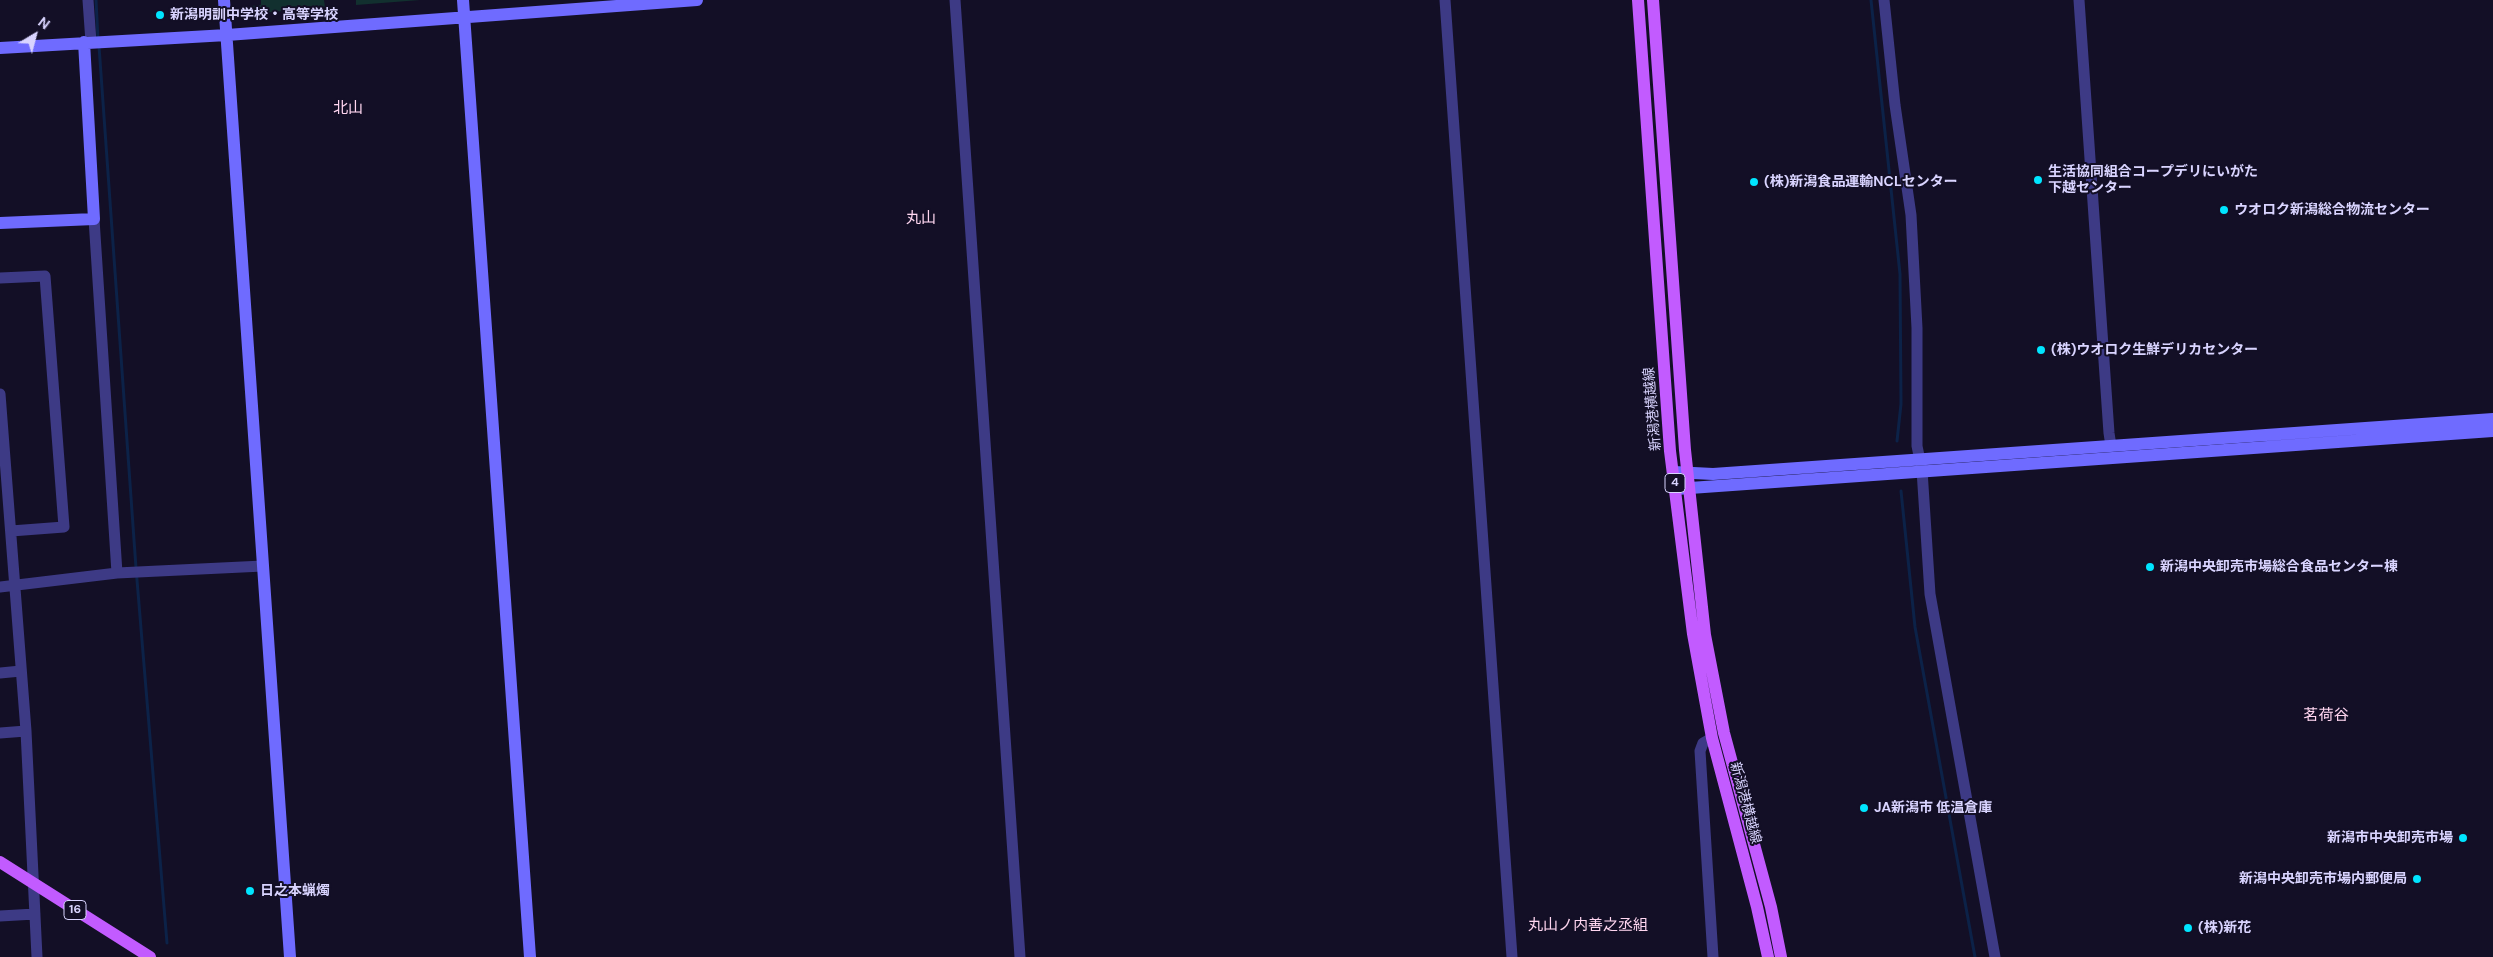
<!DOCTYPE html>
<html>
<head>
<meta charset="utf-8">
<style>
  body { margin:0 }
  #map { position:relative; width:2493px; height:957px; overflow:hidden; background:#130f26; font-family:"DM Sans",sans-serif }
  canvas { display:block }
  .north { position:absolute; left:10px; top:10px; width:50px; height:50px; -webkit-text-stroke:4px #130f26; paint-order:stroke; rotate:37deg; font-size:14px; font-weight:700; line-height:20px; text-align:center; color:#d9d4ff }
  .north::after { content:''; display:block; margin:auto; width:18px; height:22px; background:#d9d4ff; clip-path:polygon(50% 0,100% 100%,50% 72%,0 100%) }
</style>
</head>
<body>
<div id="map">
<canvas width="2493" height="957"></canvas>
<div class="north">N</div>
</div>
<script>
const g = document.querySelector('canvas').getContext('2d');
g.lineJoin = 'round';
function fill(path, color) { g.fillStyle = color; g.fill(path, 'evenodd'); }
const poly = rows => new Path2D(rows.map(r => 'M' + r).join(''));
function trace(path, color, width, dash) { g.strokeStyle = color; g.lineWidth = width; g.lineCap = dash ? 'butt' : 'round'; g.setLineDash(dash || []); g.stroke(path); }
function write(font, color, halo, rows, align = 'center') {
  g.font = font + ' "DM Sans","Noto Sans JP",sans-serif'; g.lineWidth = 4; g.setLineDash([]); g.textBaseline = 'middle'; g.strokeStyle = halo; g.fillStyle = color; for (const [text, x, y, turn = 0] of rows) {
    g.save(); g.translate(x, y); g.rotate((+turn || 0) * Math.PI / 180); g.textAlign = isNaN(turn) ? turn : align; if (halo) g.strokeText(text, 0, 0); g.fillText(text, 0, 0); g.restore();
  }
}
const green = poly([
  [261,0,324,0,325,7,251,14,251,6,261,5],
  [356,0,420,0,356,5]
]);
const stream = poly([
  [96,0,98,40],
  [1871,0,1900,274,1901,404,1897,441],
  [99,46,136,568,167,943],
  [1901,491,1915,627,1975,957]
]);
const street = poly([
  [88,0,91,42],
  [955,0,1020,957],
  [1445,0,1512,957],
  [1884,0,1895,105,1911,215,1917,328,1917,446,1922,470,1930,594,1995,957],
  [2079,0,2109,433,2111,446],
  [94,219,117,573],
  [0,278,45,276,64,527,11,531],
  [0,394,26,731,37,957],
  [0,587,117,573,263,566],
  [0,673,21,671],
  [0,733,26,731],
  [1712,738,1703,743,1700,751,1713,957],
  [0,916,35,914]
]);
const secondary = poly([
  [224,0,290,957],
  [463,0,530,957],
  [0,48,227,35,697,0],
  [0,223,94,219,84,42],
  [1674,472,1713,474,2493,419],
  [1676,489,2493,431]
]);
const primary = poly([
  [1638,0,1670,451,1693,634,1712,738,1757,907,1768,957],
  [1653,0,1685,450,1705,635,1724,733,1771,907,1781,957],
  [0,862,150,957]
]);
const markers = [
  [160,15,5,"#00e5ff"],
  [2038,180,5,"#00e5ff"],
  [1754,182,5,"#00e5ff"],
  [2224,210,5,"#00e5ff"],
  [2041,350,5,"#00e5ff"],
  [2150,567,5,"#00e5ff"],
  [1864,808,5,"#00e5ff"],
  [2463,838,5,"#00e5ff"],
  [2417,879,5,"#00e5ff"],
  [250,891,5,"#00e5ff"],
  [2188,928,5,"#00e5ff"]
];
const shields = [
  [1675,483,20],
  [75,910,22]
];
const shieldNames = [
  ["4",1675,483],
  ["16",75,910]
];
const poiNames = [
  ["新潟明訓中学校・高等学校",170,15],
  ["生活協同組合コープデリにいがた",2048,172],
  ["下越センター",2048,188],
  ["(株)新潟食品運輸NCLセンター",1764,182],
  ["ウオロク新潟総合物流センター",2234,210],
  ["(株)ウオロク生鮮デリカセンター",2051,350],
  ["新潟中央卸売市場総合食品センター棟",2160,567],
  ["JA新潟市 低温倉庫",1874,808],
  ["新潟市中央卸売市場",2453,838,"right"],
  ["新潟中央卸売市場内郵便局",2407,879,"right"],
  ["日之本蝋燭",260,891],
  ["(株)新花",2198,928]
];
const streetNames = [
  ["新潟港横越線",1653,409,-95],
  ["新潟港横越線",1745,803,75]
];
const neighbourhoodNames = [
  ["北山",348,109],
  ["丸山",921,219],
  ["茗荷谷",2326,716],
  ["丸山ノ内善之丞組",1588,926]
];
fill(green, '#12302f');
trace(stream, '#0c2248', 3);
trace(street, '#3d3a85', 11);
trace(secondary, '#6f6bff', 12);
trace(primary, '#c25bff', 12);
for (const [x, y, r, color] of markers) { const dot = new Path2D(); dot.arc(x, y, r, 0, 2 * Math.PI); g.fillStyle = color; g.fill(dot); trace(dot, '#130f26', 2); }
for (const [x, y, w] of shields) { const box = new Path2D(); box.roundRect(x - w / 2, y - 9.5, w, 19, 4); g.fillStyle = '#130f26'; g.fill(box); trace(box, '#d9d4ff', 1); }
write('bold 12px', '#d9d4ff', null, shieldNames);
write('bold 14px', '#d9d4ff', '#130f26', poiNames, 'left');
write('14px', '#d9d4ff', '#130f26', streetNames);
write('15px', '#ffd6f0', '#130f26', neighbourhoodNames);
</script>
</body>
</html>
